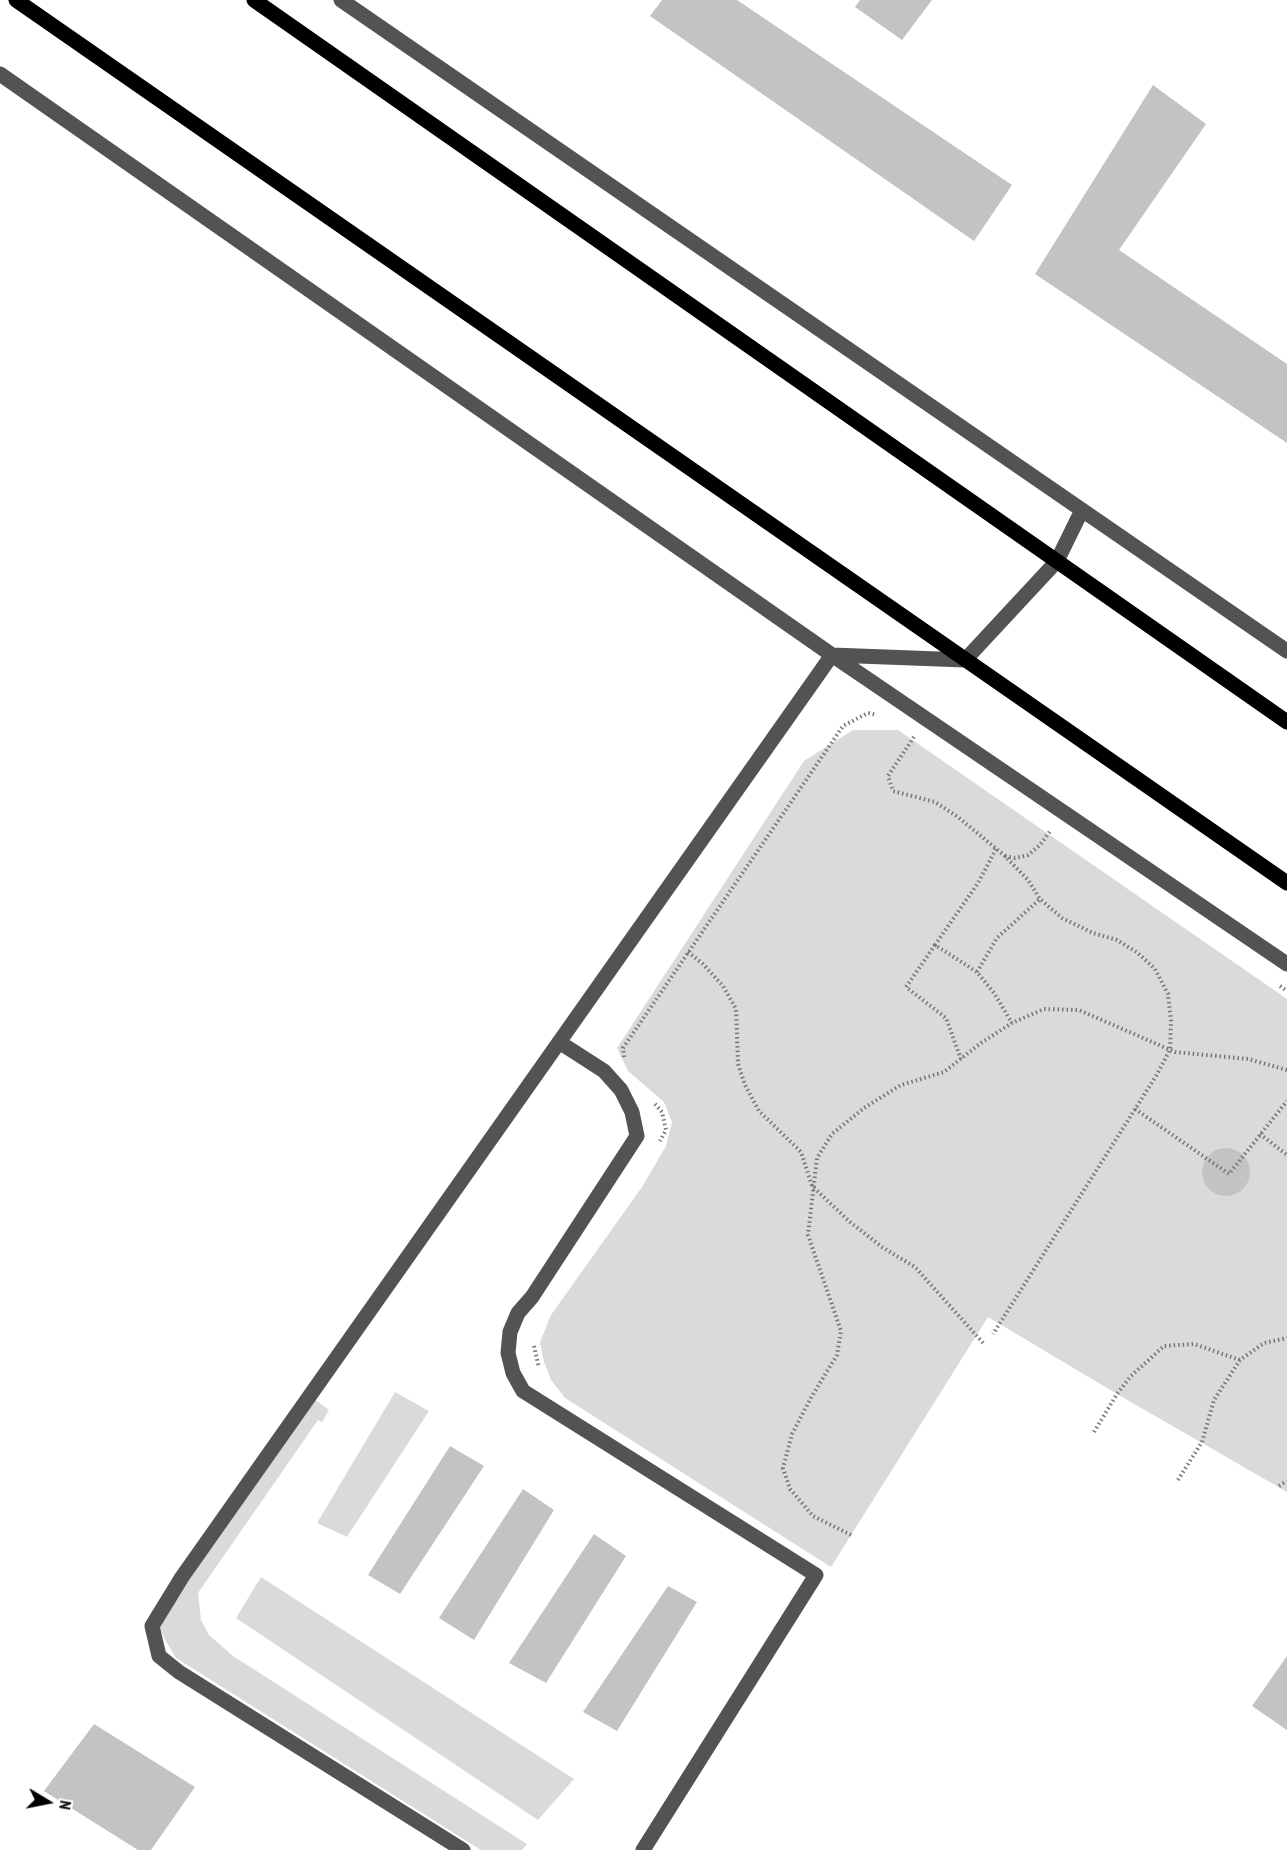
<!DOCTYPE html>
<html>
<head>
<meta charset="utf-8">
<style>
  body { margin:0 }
  #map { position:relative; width:1287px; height:1850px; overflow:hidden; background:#fff; font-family:"PT Sans Narrow",sans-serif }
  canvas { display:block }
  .north { position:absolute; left:18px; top:1772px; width:60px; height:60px; -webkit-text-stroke:4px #fff; paint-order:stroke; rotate:100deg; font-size:16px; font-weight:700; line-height:24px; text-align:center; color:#000 }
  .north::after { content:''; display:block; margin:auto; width:21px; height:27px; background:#000; clip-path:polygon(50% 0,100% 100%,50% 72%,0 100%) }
</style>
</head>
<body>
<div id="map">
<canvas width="1287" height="1850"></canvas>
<div class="north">N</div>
</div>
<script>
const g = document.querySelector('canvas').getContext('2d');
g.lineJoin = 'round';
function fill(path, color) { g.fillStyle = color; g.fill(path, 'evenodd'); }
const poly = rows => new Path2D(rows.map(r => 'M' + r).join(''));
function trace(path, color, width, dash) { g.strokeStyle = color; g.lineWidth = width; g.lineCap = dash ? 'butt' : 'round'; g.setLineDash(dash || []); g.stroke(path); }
const green = poly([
  [853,730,898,730,1287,999,1287,1492,1117,1394,988,1317,831,1567,565,1398,551,1380,544,1362,540,1342,551,1315,642,1187,666,1146,672,1122,664,1102,628,1071,617,1048,804,761],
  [395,1392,429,1411,347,1537,317,1523],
  [313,1398,329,1410,322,1422,318,1420,198,1593,201,1620,209,1635,233,1656,527,1844,522,1850,481,1850,176,1658,164,1638,159,1626,167,1604],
  [261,1577,574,1779,538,1820,236,1618]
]);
const building = poly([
  [662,0,737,0,1012,185,974,241,650,16],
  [860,0,932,0,902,40,855,7],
  [1153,85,1206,124,1119,250,1287,364,1287,443,1035,274],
  '1202 1172a24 24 0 1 1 48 0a24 24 0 1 1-48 0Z',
  [450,1446,484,1466,400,1594,368,1575],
  [523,1489,554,1510,474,1640,439,1618],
  [594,1534,626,1556,546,1683,509,1663],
  [668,1586,697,1602,617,1731,583,1712],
  [1287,1656,1287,1730,1252,1706],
  [94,1724,195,1787,151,1850,138,1850,44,1791]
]);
const path = poly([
  [914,737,888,776,893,791,935,802,958,817,1005,856,1028,880,1040,899,1062,918,1093,933,1117,940,1138,953,1155,969,1168,994,1171,1021,1170,1050,1156,1076,993,1334],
  [996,849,978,883,935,945,977,972,994,993,1012,1023],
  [1005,856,1015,858,1028,855,1040,845,1051,830],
  [935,945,906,987,946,1018,961,1059],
  [688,952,703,964,723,986,736,1009,738,1064,745,1085,759,1111,801,1152,812,1186,850,1222,882,1247,915,1267,985,1345],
  [977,972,997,938,1040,899],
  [1280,986,1287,991],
  [624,1057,623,1048,843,726,868,713,877,715],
  [655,1104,662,1112,666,1130,660,1141],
  [1135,1109,1229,1174,1287,1101],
  [1260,1134,1287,1155],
  [534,1346,539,1368],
  [1094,1432,1117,1394,1131,1376,1164,1346,1194,1344,1240,1360],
  [1178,1480,1202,1442,1214,1400,1240,1360,1264,1343,1287,1338],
  [1279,1486,1287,1481],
  [851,1535,813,1516,790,1489,783,1468,792,1434,812,1396,837,1355,841,1331,808,1235,817,1158,832,1134,864,1108,901,1085,944,1072,981,1043,1012,1023,1044,1009,1079,1010,1175,1052,1248,1059,1287,1070]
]);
const minor = poly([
  [341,0,1287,651],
  [0,74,832,655,1287,964],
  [559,1042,604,1071,621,1090,632,1112,637,1136,532,1297,518,1313,510,1332,508,1353,513,1373,523,1391,816,1575,643,1850],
  [463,1850,179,1672,159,1656,152,1626,182,1577,832,655,965,660,1057,561,1082,510]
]);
const major = poly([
  [16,0,1287,883],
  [254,0,1287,722]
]);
fill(green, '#dadada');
fill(building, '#c3c3c3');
trace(path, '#757575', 4, [1.5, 3]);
trace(minor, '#535353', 15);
trace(major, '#000', 15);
</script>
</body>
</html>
